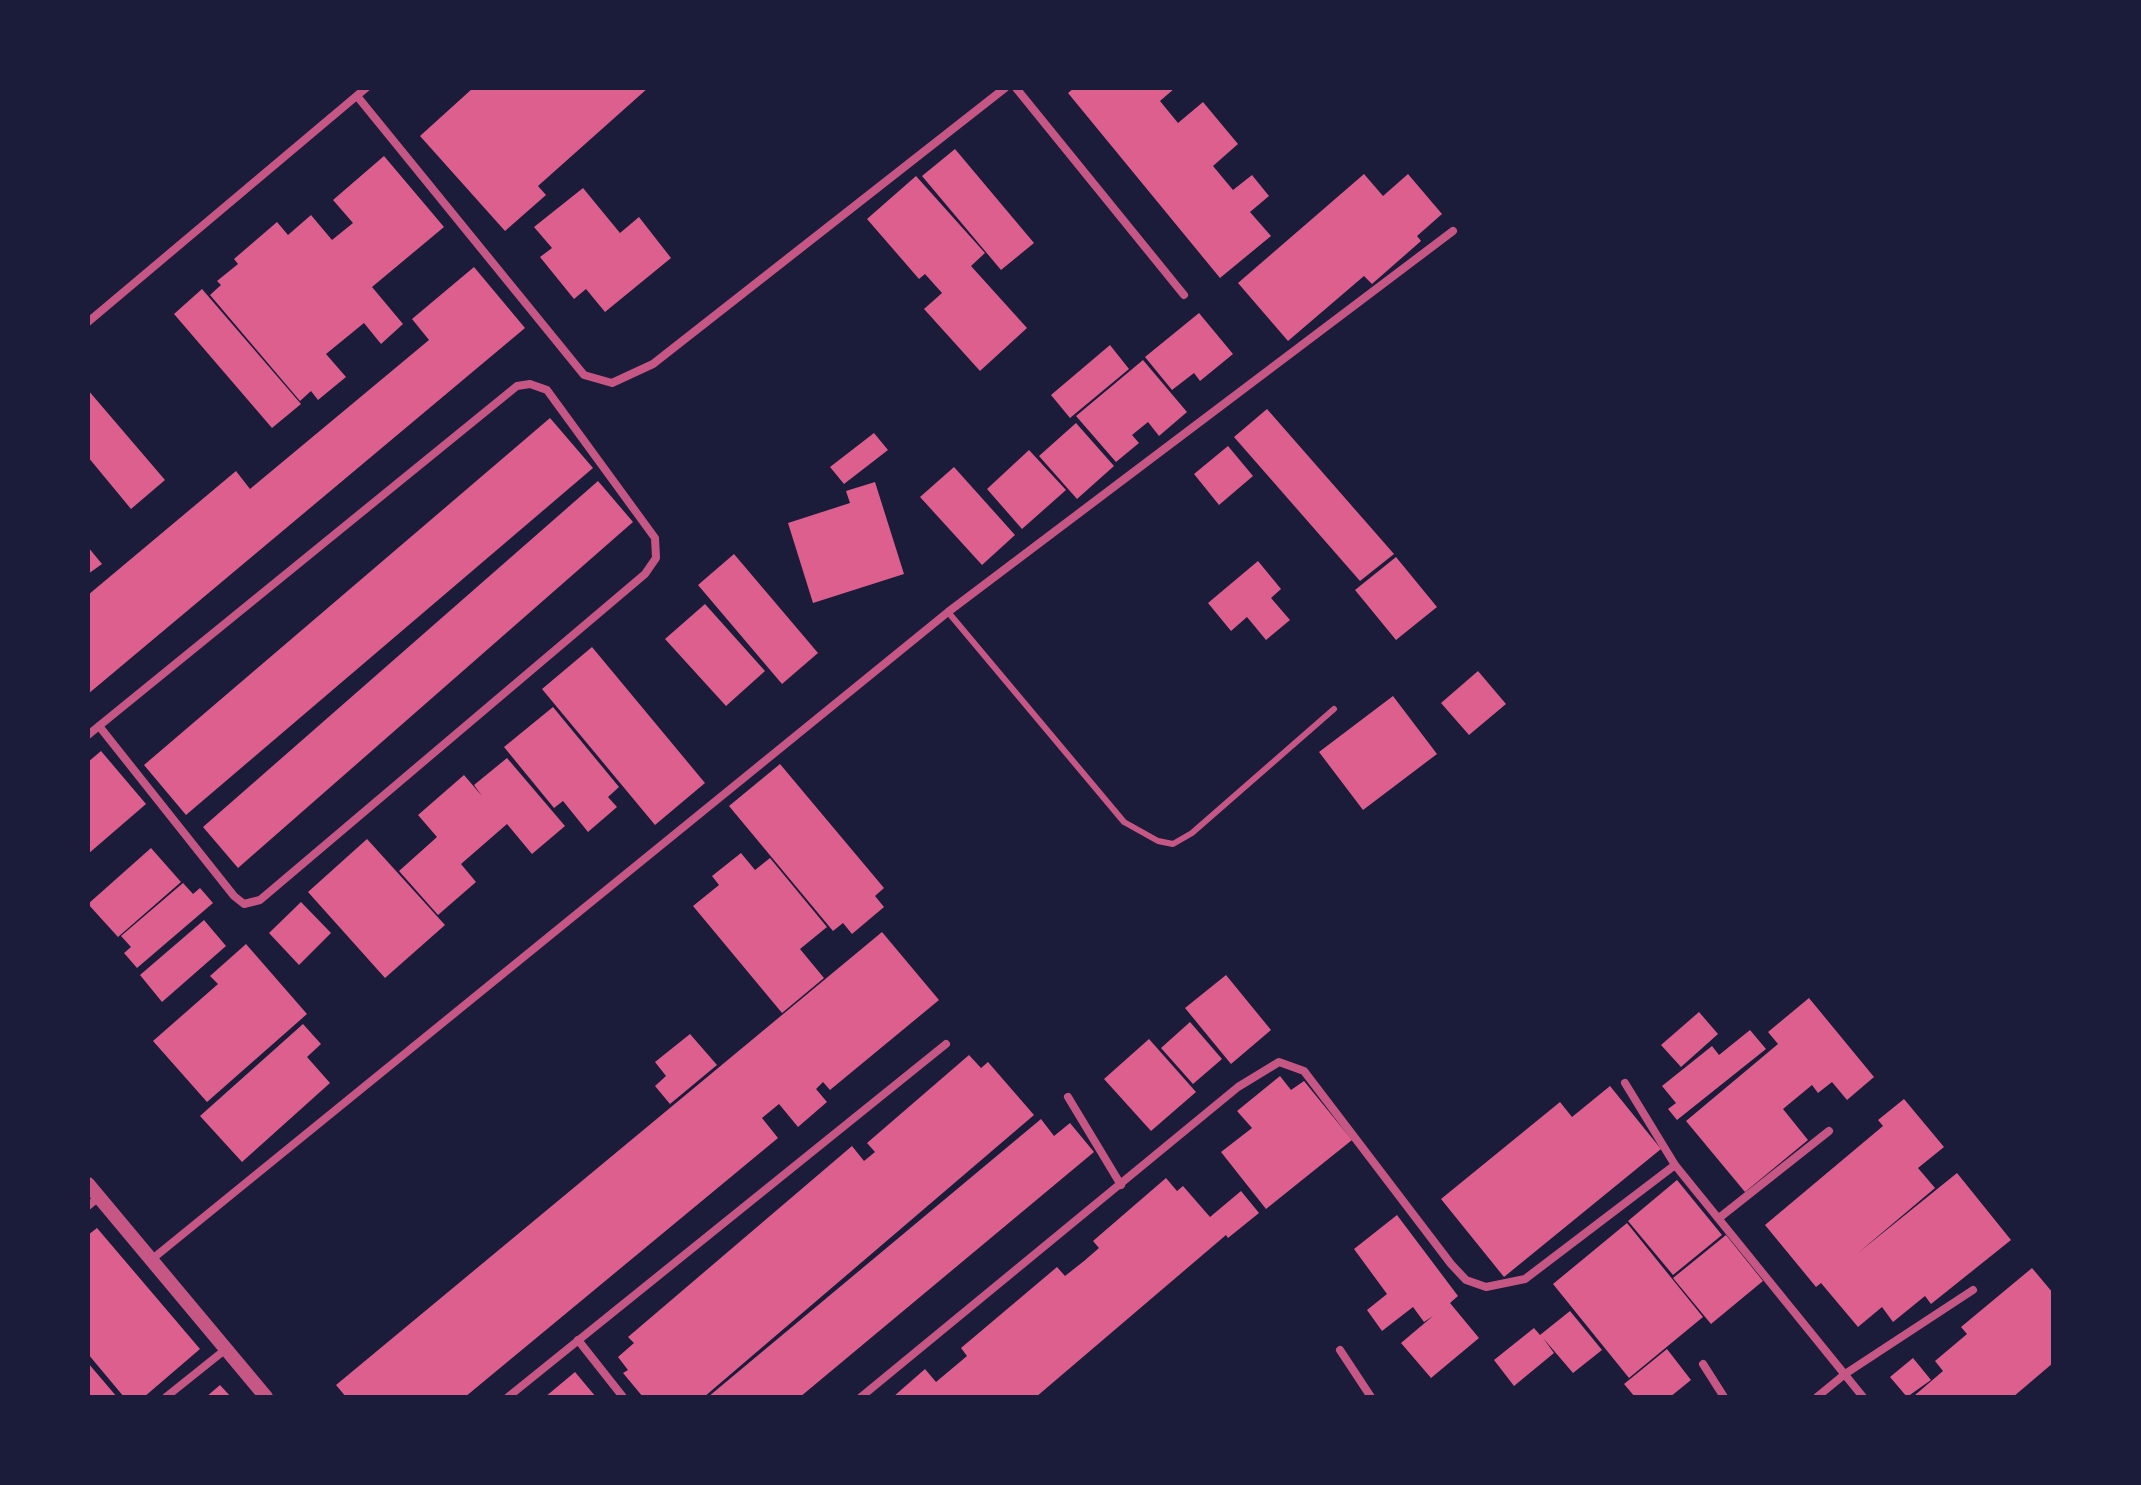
<!DOCTYPE html>
<html>
<head>
<meta charset="utf-8">
<style>
  body { margin:0 }
  #map { position:relative; width:2141px; height:1485px; overflow:hidden; background:#1b1b3a; font-family:Figtree,sans-serif }
  canvas { display:block }
  .frame { position:absolute; inset:0; border:90px solid #1b1b3a; pointer-events:none }
</style>
</head>
<body>
<div id="map">
<canvas width="2141" height="1485"></canvas>
<div class="frame"></div>
</div>
<script>
const g = document.querySelector('canvas').getContext('2d');
g.lineJoin = 'round';
function fill(path, color) { g.fillStyle = color; g.fill(path, 'evenodd'); }
const poly = rows => new Path2D(rows.map(r => 'M' + r).join(''));
function trace(path, color, width, dash) { g.strokeStyle = color; g.lineWidth = width; g.lineCap = dash ? 'butt' : 'round'; g.setLineDash(dash || []); g.stroke(path); }
const building = poly([
  [473,88,648,88,538,186,546,195,505,231,420,136],
  [1074,88,1175,88,1160,101,1178,123,1203,102,1238,144,1213,166,1233,190,1252,175,1269,196,1250,212,1271,236,1220,278,1068,93],
  [955,149,1034,243,1001,270,922,176],
  [384,156,444,227,372,287,403,324,381,344,364,323,326,354,346,377,318,400,311,391,300,401,210,295,221,285,217,281,238,264,234,259,277,222,288,235,311,215,332,240,353,223,333,200],
  [1364,174,1383,196,1408,174,1442,214,1417,236,1421,241,1372,284,1364,276,1288,341,1238,283],
  [916,176,985,253,971,266,1027,328,980,371,924,309,942,293,925,274,919,279,867,219],
  [583,188,620,233,639,217,671,258,605,312,586,289,574,299,540,257,552,248,534,227],
  [474,267,525,328,88,694,88,595,236,471,250,489,429,340,412,319],
  [202,289,301,404,272,428,174,314],
  [1199,313,1233,354,1200,381,1194,373,1172,390,1145,357],
  [1110,345,1129,369,1070,418,1051,395],
  [1143,360,1187,412,1159,436,1148,422,1132,435,1139,443,1116,462,1076,416],
  [88,390,165,480,131,509,88,457],
  [1267,409,1394,554,1360,581,1234,437],
  [550,418,593,468,186,815,144,765],
  [1076,423,1114,466,1077,499,1039,456],
  [874,433,888,450,844,484,830,467],
  [1228,446,1253,476,1219,505,1194,474],
  [1029,450,1066,490,1022,529,987,489],
  [954,467,1015,535,982,565,920,497],
  [598,481,633,522,238,868,203,827],
  [875,482,904,574,813,603,788,523,850,503,846,491],
  [88,547,102,564,88,574],
  [734,554,818,653,782,684,698,585],
  [1396,557,1437,607,1396,640,1355,590],
  [1258,561,1281,589,1271,598,1290,620,1266,640,1247,617,1231,631,1208,603],
  [705,604,765,671,726,706,665,639],
  [592,647,705,783,655,825,542,689],
  [1478,671,1506,704,1469,735,1441,703],
  [1393,696,1437,754,1363,810,1319,752],
  [553,707,619,787,608,797,617,807,588,832,563,801,554,808,504,747],
  [101,751,146,804,88,854,88,762],
  [507,758,565,826,532,854,507,824,461,864,476,882,438,915,399,871,437,837,418,815,464,775,482,796,474,785],
  [780,764,884,888,875,896,884,907,852,934,843,923,833,931,729,806],
  [367,839,445,925,385,978,308,892],
  [151,848,181,882,118,937,88,904],
  [741,853,755,870,770,858,827,927,800,949,824,978,782,1013,693,906,719,885,712,876],
  [183,883,193,894,200,888,213,903,137,968,124,953,131,947,121,936],
  [301,902,331,933,299,965,269,933],
  [204,920,226,946,162,1002,140,975],
  [882,932,939,1000,830,1090,823,1082,816,1089,827,1102,798,1127,779,1104,762,1118,778,1138,465,1397,346,1397,336,1385],
  [246,944,307,1014,207,1102,153,1041,218,984,210,976],
  [1226,975,1271,1030,1231,1064,1185,1008],
  [1809,998,1874,1077,1847,1100,1832,1082,1818,1093,1812,1085,1783,1109,1808,1140,1745,1192,1686,1121,1778,1044,1768,1032],
  [1699,1012,1718,1034,1681,1067,1661,1045],
  [1190,1022,1222,1059,1193,1084,1161,1048],
  [303,1024,321,1044,307,1057,330,1083,242,1162,200,1116],
  [1750,1030,1766,1049,1677,1120,1668,1109,1676,1103,1662,1086,1712,1046,1719,1055],
  [690,1034,717,1065,670,1104,655,1086,666,1076,655,1062],
  [1149,1039,1196,1092,1151,1131,1104,1079],
  [969,1055,981,1068,988,1062,1034,1115,704,1397,643,1397,623,1373,628,1370,618,1357,634,1343,628,1337,852,1146,864,1161,875,1152,867,1143],
  [1280,1076,1291,1090,1304,1081,1352,1140,1266,1209,1221,1152,1252,1128,1237,1111],
  [1610,1086,1661,1149,1504,1277,1441,1199,1560,1102,1572,1117],
  [1904,1099,1944,1147,1918,1168,1935,1188,1858,1253,1957,1173,2011,1240,1931,1304,1925,1296,1893,1322,1882,1307,1858,1327,1821,1283,1816,1287,1765,1225,1883,1126,1878,1120],
  [1041,1119,1054,1136,1070,1123,1094,1152,800,1397,708,1397],
  [1166,1178,1177,1191,1183,1186,1210,1217,1241,1191,1259,1213,1228,1238,1226,1235,1036,1397,893,1397,925,1369,936,1382,967,1356,961,1348,1057,1267,1065,1276,1084,1261,1099,1248,1093,1241],
  [1677,1180,1722,1235,1673,1275,1628,1221],
  [1397,1215,1458,1296,1450,1303,1479,1338,1431,1378,1401,1343,1433,1316,1424,1322,1413,1307,1382,1331,1367,1310,1387,1294,1354,1249],
  [1627,1223,1703,1317,1629,1378,1553,1284],
  [97,1228,200,1349,144,1397,124,1397,88,1354,88,1235],
  [1726,1235,1763,1281,1711,1324,1673,1278],
  [2032,1268,2053,1293,2053,1363,2013,1397,1917,1397,1915,1395,1943,1371,1935,1361,1967,1334,1961,1327],
  [1570,1311,1602,1350,1573,1373,1543,1338,1554,1353,1514,1386,1494,1360,1534,1328,1540,1335],
  [1667,1349,1691,1380,1670,1397,1635,1397,1624,1384],
  [1913,1358,1931,1380,1907,1397,1890,1377],
  [88,1363,117,1397,88,1397],
  [575,1372,596,1397,545,1397],
  [220,1385,231,1397,206,1397]
]);
const service = poly([
  [948,612,1124,822,1158,841,1173,844,1192,833,1334,709]
]);
const minor = poly([
  [1016,88,1184,295],
  [357,96,584,375,612,383,653,364,1005,88],
  [88,322,366,88],
  [88,735,99,726,517,386,530,384,547,390,655,538,656,558,645,574,260,900,244,904,234,896,99,726],
  [1625,1083,1675,1165,1863,1397],
  [1068,1097,1121,1185],
  [88,1206,99,1197],
  [1719,1218,1829,1131],
  [151,1260,948,612,1453,231],
  [578,1340,623,1397],
  [1340,1350,1371,1397],
  [1703,1364,1724,1397],
  [166,1397,226,1349],
  [508,1397,946,1044],
  [861,1397,1238,1087,1279,1062,1304,1071,1451,1264,1466,1280,1486,1287,1525,1279,1675,1165],
  [1817,1397,1845,1374,1973,1290]
]);
const tertiary = poly([
  [88,1184,266,1397]
]);
fill(building, '#dd5f8e');
trace(service, '#c65784', 6);
trace(minor, '#c65784', 8);
trace(tertiary, '#c65784', 14);
</script>
</body>
</html>
